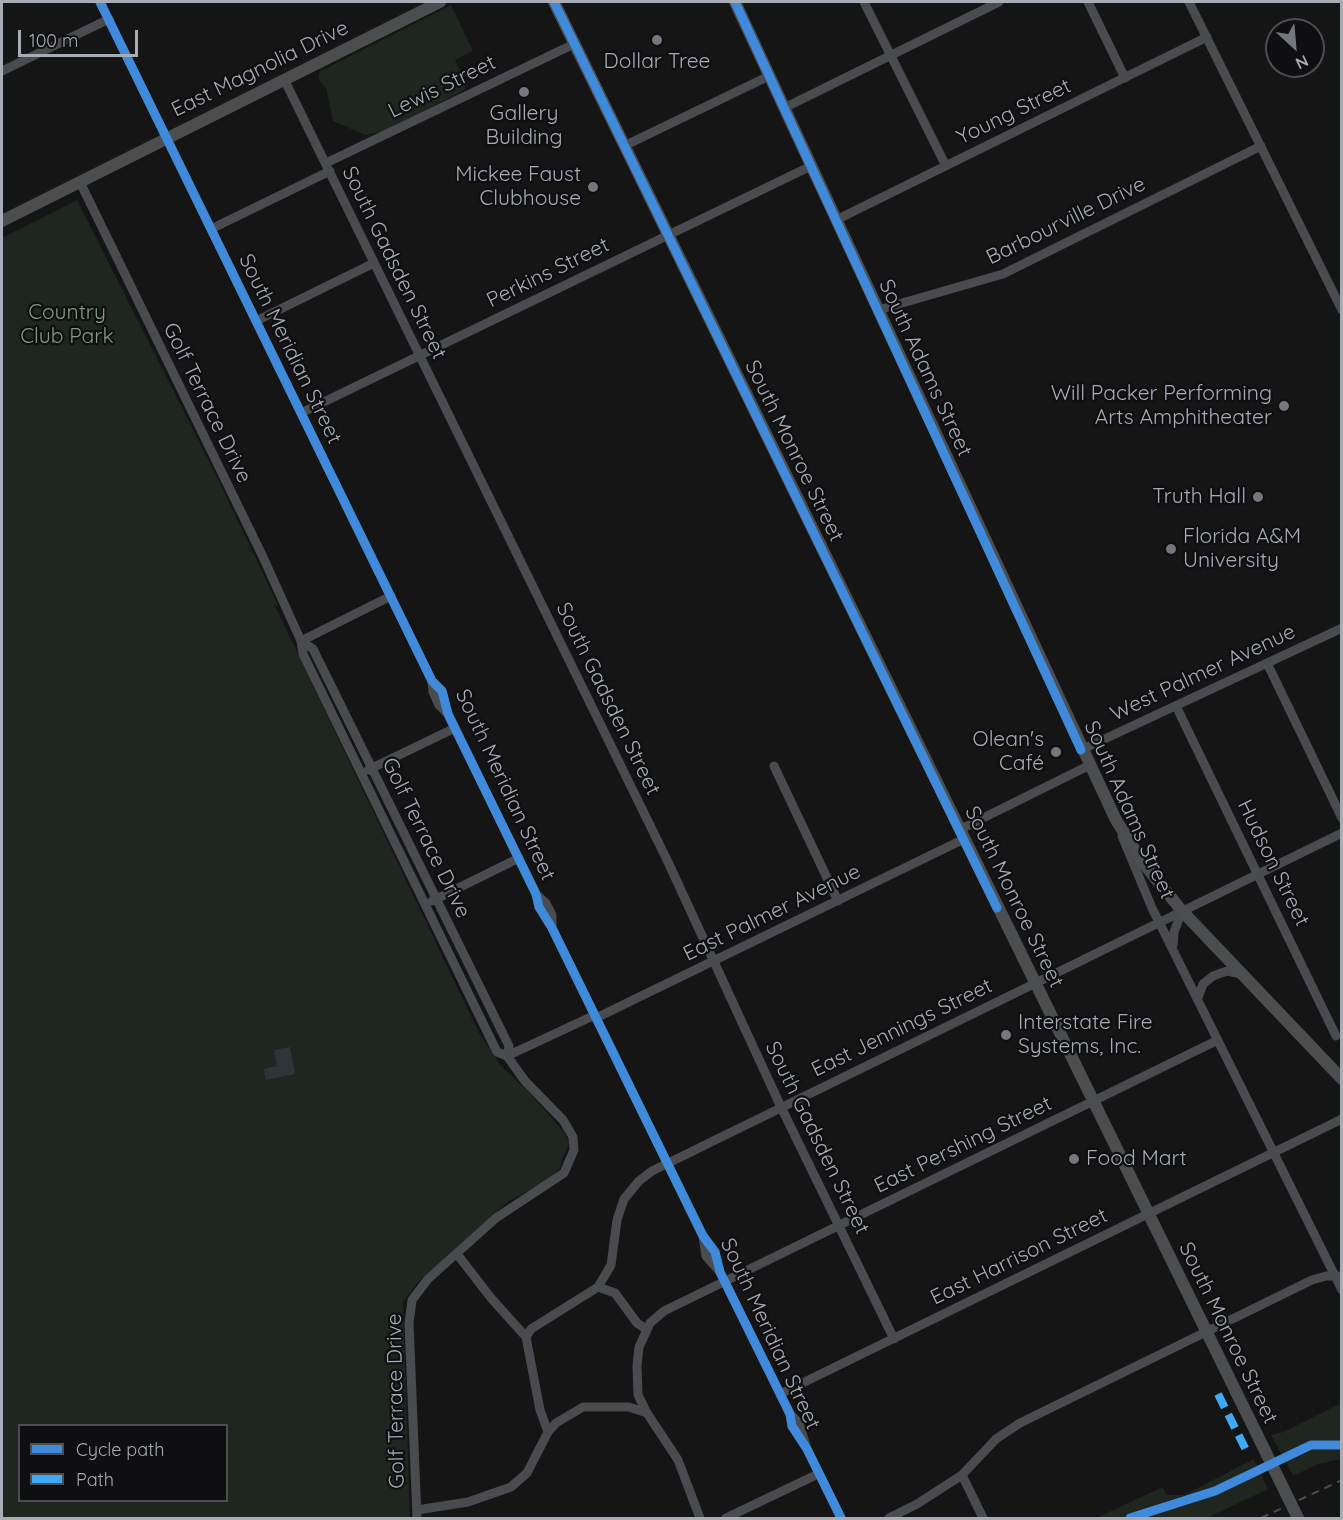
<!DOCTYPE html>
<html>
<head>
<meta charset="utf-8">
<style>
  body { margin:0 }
  #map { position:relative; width:1343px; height:1520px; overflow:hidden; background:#151515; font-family:Quicksand,sans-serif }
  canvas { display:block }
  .frame { position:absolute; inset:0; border:3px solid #a7acb5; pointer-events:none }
  .legend { position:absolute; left:18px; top:1424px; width:210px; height:78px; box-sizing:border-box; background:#0f0f11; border:2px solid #4c4e53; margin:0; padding:8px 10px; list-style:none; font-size:18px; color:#a7acb5 }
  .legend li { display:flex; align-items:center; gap:12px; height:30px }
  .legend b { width:30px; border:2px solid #4c4e53 }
  .north { position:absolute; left:1265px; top:18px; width:60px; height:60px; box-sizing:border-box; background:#0f0f11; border:2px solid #4c4e53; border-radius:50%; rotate:154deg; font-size:16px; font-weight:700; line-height:24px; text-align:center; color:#a7acb5 }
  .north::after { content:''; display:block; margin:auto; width:21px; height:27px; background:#74777d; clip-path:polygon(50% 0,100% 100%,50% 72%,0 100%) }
  .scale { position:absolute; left:18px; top:30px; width:120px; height:27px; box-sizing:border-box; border:3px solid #a7acb5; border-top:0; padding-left:8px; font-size:18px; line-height:21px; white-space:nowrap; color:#a7acb5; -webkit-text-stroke:4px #0f0f11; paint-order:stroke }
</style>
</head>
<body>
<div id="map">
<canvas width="1343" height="1520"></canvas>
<div class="frame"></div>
<ul class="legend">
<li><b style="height:8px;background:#408adc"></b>Cycle path</li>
<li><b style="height:8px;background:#3fa9f5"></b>Path</li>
</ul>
<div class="north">N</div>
<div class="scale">100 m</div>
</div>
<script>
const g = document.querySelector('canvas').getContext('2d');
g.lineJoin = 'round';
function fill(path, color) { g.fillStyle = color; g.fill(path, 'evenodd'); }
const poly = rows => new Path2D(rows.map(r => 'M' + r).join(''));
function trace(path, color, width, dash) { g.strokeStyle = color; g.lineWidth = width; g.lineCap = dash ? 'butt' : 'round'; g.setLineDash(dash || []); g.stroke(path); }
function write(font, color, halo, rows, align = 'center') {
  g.font = font + ' Quicksand,sans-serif'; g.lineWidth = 4.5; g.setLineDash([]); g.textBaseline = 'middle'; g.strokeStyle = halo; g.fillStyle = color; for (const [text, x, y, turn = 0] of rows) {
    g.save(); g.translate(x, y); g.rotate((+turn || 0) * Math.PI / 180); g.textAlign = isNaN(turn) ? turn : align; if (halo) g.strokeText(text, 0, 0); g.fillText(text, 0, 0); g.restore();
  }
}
const green = poly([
  [451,5,473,51,455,60,466,82,465,90,385,131,365,135,333,121,326,88,318,79,319,72],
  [77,200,215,473,278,605,275,606,479,1033,501,1066,528,1091,563,1131,569,1142,559,1169,547,1181,509,1201,417,1283,403,1302,410,1518,2,1518,2,238],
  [20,1426,226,1426,226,1500,20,1500],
  [1341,1403,1341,1459,1318,1464,1293,1476,1271,1435,1283,1432],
  [1254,1459,1268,1489,1207,1518,1096,1518,1163,1487,1166,1495,1184,1495]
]);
const water = poly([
  [290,1047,295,1074,266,1080,264,1069,277,1066,274,1050]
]);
const minor = poly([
  [100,2,432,681,442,691,448,714,536,894,539,907,552,928,703,1236,715,1252,720,1272,790,1414,792,1426,807,1449,841,1518],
  [864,2,946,166],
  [1088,2,1125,78],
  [1189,2,1342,310],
  [2,71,109,19],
  [284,79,668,862,781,1107,894,1339],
  [784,108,999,2],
  [624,146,769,76],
  [326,163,574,44],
  [80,182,263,557,301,641,303,654,497,1052,507,1056,525,1081,563,1120,573,1137,574,1150,564,1173,496,1218,428,1279,412,1300,409,1323,417,1518],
  [836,220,1207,37],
  [211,229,330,171],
  [878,310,1003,274,1261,146],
  [256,321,374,263],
  [301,413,811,166],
  [301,641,313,649,509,1046,507,1056],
  [301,641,391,596],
  [1267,663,1342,818],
  [432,681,433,692,439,705,448,714],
  [1176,706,1336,1036],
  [1081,750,1342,628],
  [774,766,838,901],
  [368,770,455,728],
  [959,830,1088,766],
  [1122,836,1152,908,1342,1290],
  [536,894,546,903,552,915,552,928],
  [432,901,519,858],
  [1173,945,1174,932,1182,911],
  [1198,998,1203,984,1213,976,1227,971,1241,974],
  [596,1018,964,839],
  [507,1056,595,1015],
  [703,1236,706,1256,720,1272],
  [598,1287,611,1265,617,1220,624,1199,639,1181,652,1171,1342,833],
  [526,1337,531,1329,598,1287,615,1293,637,1323,646,1329],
  [780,1394,1342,1119],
  [647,1413,638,1395,637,1366,639,1347,650,1323,664,1311,1218,1040],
  [790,1414,799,1423,806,1446],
  [548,1432,556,1423,583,1407,629,1407,647,1413,678,1460,700,1518],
  [962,1475,983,1518],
  [417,1510,468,1502,511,1487,527,1473,548,1432,540,1410,526,1337,491,1298,457,1254],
  [726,1518,818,1474],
  [889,1518,917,1504,962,1475,996,1439,1020,1423,1312,1280,1326,1276,1342,1276]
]);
const major = poly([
  [554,2,1298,1518],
  [735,2,1116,820,1144,864,1182,911,1342,1079],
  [2,221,440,2]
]);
const rail = poly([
  [1261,1518,1342,1480]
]);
const quiet = poly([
  [1218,1394,1246,1450]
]);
const cycleway = poly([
  [100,2,432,681,442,691,448,714,536,894,539,907,552,928,703,1236,715,1252,720,1272,790,1414,792,1426,807,1449,841,1518],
  [554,2,997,908],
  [735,2,1081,750],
  [1130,1518,1215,1491,1311,1445,1342,1445]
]);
const markers = [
  [657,40,6,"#74777d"],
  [524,92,6,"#74777d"],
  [593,187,6,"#74777d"],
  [1284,406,6,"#74777d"],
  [1258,497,6,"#74777d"],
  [1171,549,6,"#74777d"],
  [1056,752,6,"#74777d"],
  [1006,1035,6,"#74777d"],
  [1074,1159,6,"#74777d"]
];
const poiNames = [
  ["Dollar Tree",657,62,"center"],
  ["Gallery",524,114,"center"],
  ["Building",524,138,"center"],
  ["Mickee Faust",581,175],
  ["Clubhouse",581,199],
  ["Will Packer Performing",1272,394],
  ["Arts Amphitheater",1272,418],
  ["Truth Hall",1246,497],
  ["Florida A&M",1183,537,"left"],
  ["University",1183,561,"left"],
  ["Olean's",1044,740],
  ["Café",1044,764],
  ["Interstate Fire",1018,1023,"left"],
  ["Systems, Inc.",1018,1047,"left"],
  ["Food Mart",1086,1159,"left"]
];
const streetNames = [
  ["East Magnolia Drive",260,69,-26],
  ["Lewis Street",442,87,-26],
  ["Young Street",1014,112,-26],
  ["Barbourville Drive",1066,221,-26],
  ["South Gadsden Street",394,263,64],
  ["Perkins Street",548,273,-26],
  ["South Meridian Street",290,349,64],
  ["South Adams Street",925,368,65],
  ["Golf Terrace Drive",207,403,64],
  ["South Monroe Street",794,451,64],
  ["West Palmer Avenue",1203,673,-25],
  ["South Gadsden Street",608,699,64],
  ["South Meridian Street",505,785,65],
  ["South Adams Street",1129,810,66],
  ["Golf Terrace Drive",426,838,64],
  ["Hudson Street",1273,863,64],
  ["South Monroe Street",1014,897,64],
  ["East Palmer Avenue",772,913,-26],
  ["East Jennings Street",902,1028,-26],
  ["South Gadsden Street",817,1138,64],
  ["East Pershing Street",963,1145,-26],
  ["East Harrison Street",1019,1257,-26],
  ["South Monroe Street",1228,1333,64],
  ["South Meridian Street",770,1334,65],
  ["Golf Terrace Drive",396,1401,-91]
];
const parkNames = [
  ["Country",67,313],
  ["Club Park",67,337]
];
fill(green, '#1f251f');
fill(water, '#2d3539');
trace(minor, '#494b4e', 9);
trace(major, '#4c4d4f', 12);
trace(rail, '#4b4c4e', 2, [8, 6]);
trace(quiet, '#3fa9f5', 8, [15, 8]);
trace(cycleway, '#408adc', 9);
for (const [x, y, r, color] of markers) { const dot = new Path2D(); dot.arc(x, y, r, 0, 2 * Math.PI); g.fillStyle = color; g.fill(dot); trace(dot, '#0f0f11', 2); }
write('21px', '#a7acb5', '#0f0f11', poiNames, 'right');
write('21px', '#a7acb5', '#0f0f11', streetNames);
write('21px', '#809e80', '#0f0f11', parkNames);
</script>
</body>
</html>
